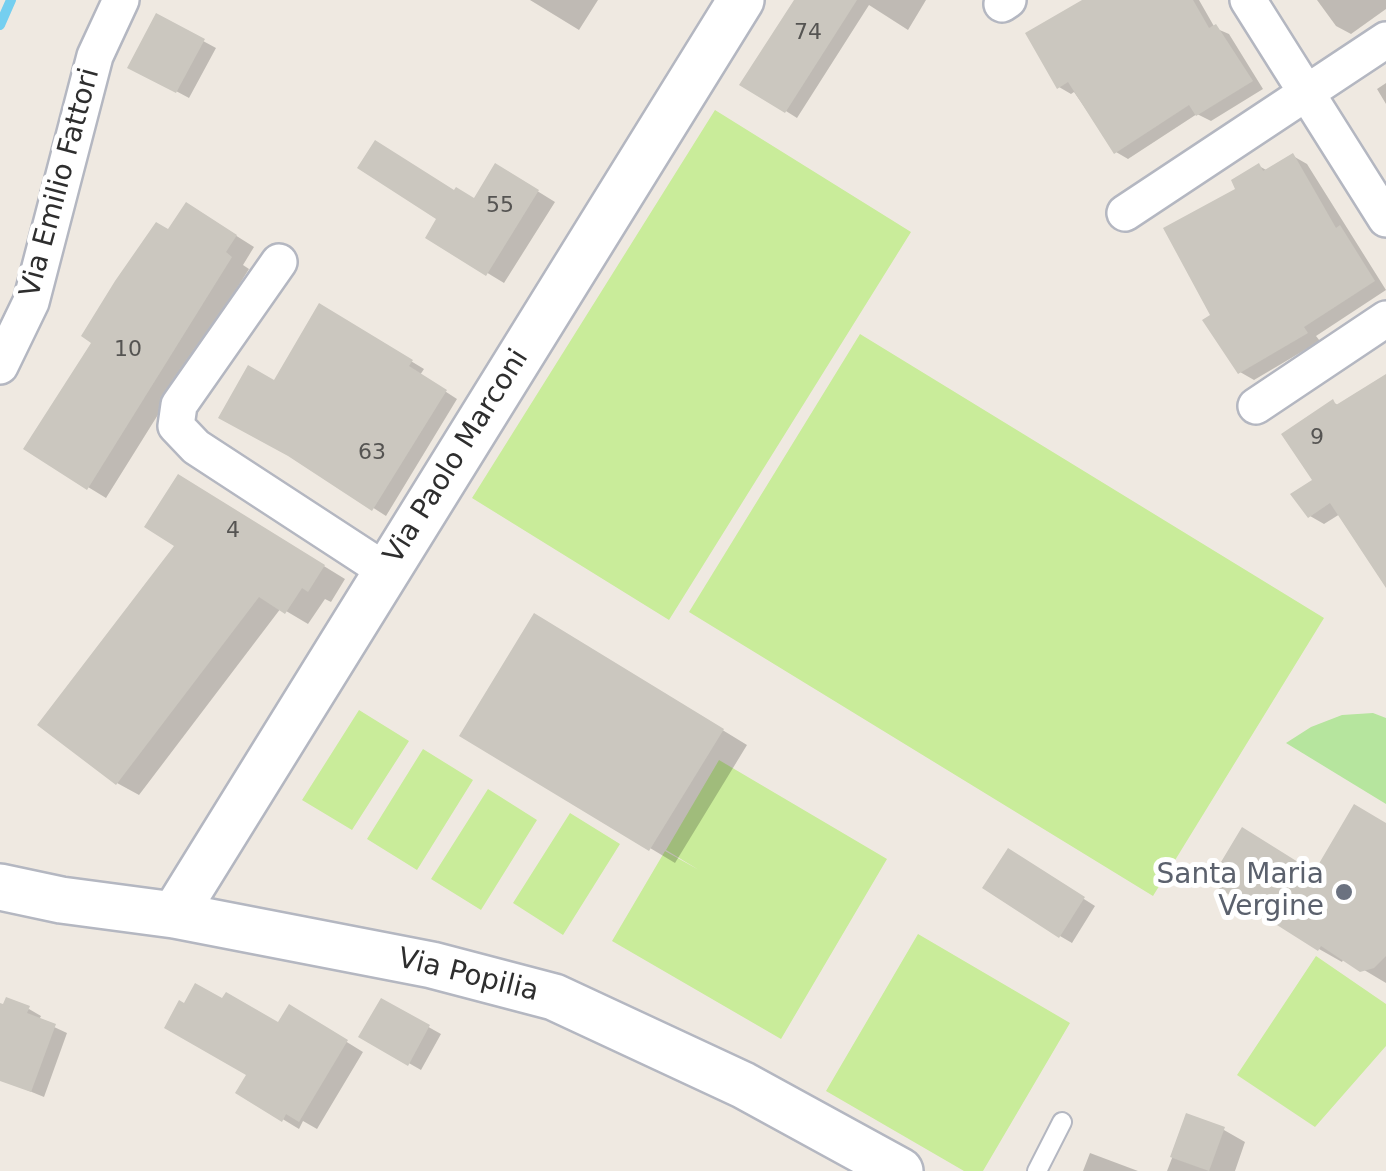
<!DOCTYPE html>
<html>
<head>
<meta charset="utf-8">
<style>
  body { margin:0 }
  canvas { display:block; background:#efe9e1 }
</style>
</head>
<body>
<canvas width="1386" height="1171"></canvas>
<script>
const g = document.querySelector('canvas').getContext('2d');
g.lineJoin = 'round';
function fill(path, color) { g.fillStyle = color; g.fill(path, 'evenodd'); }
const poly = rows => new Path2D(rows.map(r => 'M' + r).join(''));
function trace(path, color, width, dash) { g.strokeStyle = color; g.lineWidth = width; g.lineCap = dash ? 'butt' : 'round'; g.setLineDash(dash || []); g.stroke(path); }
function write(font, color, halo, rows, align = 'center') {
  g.font = font + ' "DejaVu Sans",sans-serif'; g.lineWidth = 10; g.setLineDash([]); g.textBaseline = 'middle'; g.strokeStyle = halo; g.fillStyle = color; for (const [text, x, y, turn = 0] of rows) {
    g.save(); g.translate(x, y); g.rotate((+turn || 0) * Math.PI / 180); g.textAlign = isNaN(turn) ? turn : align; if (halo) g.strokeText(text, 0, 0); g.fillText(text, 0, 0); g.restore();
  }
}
const green = poly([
  [1373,713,1386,718,1386,804,1286,743,1311,727,1342,715]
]);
const pitch = poly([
  [715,110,911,232,669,620,472,498],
  [860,334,1324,618,1153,896,689,612],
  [359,710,409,741,352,830,302,800],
  [423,749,473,780,417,870,367,839],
  [719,760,887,859,781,1039,612,941,665,851,699,870,666,850],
  [488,789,537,820,481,910,431,879],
  [570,813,620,844,563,935,513,903],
  [918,934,1070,1023,983,1171,964,1171,826,1091],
  [1316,956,1386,1004,1386,1046,1315,1127,1237,1075]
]);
const shadow = poly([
  [530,0,598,0,579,30],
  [797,0,926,0,908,30,869,5,797,118,743,84],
  [1087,0,1199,0,1215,28,1229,34,1263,89,1211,121,1197,114,1128,159,1116,152,1074,92,1071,94,1059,87],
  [1317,0,1386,0,1386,9,1351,34,1336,26],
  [157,16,216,48,189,98,131,67],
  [1386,83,1386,104,1377,89],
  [1293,156,1307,164,1386,290,1316,336,1320,341,1254,380,1240,372,1214,316,1239,190,1259,166,1268,171],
  [513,176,555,202,504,283,428,237,455,193,475,201],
  [205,216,254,247,243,265,249,269,106,498,88,487],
  [320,306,424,369,420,375,457,399,386,516,294,457,275,383],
  [1386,377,1386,573,1340,514,1324,524,1310,516,1333,402,1339,406],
  [200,490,345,579,331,602,325,599,308,624,281,608,139,795,117,783,178,545],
  [559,630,747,745,675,863,462,735],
  [1386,825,1386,983,1344,958,1342,962,1319,949,1212,881,1315,875],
  [1021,859,1095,906,1072,943,1060,936],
  [382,1001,441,1034,421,1070,361,1036],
  [290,1007,363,1052,317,1129,303,1121,299,1129,238,1092],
  [29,1009,41,1016,39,1020,67,1033,44,1097,0,1079,0,1020],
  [1188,1117,1224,1130,1245,1142,1235,1171,1167,1171],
  [1090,1153,1138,1171,1083,1171]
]);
const stream = poly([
  [0,25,11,0]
]);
const building = poly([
  [794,0,857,0,785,113,739,85],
  [1082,0,1193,0,1209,28,1216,24,1253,81,1196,116,1189,105,1114,154,1068,82,1057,89,1025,33],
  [156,13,205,39,176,93,127,68],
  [375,140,454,190,456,187,474,198,495,163,539,190,486,276,425,238,436,219,357,168],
  [1293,153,1336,228,1340,225,1375,281,1304,327,1308,333,1238,374,1202,320,1210,315,1163,228,1235,189,1231,180,1259,163,1263,171],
  [186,202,237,235,226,252,232,257,87,490,23,449,91,343,81,336,115,281,156,222,168,229],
  [319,303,413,360,409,366,447,390,372,511,288,456,218,418,248,365,274,380],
  [1386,374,1386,588,1330,503,1308,518,1290,494,1312,480,1281,434,1333,399,1336,405],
  [178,474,325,565,308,592,302,588,285,614,259,597,116,785,37,725,174,546,144,527],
  [534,613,724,729,649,851,459,736],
  [1354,804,1386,823,1386,956,1374,968,1360,972,1321,946,1318,951,1209,882,1242,827,1314,872],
  [1008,848,1085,897,1059,938,982,888],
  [195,983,222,998,226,992,278,1022,289,1004,348,1040,299,1122,286,1114,282,1122,235,1093,246,1075,164,1028,179,1000,184,1003],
  [6,997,30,1006,27,1013,56,1024,31,1092,0,1081,0,1003,3,1004],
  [381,998,430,1025,408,1066,358,1037],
  [1186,1113,1225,1127,1209,1171,1170,1157]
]);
const service = poly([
  [1037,1171,1062,1122]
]);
const minor = poly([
  [1248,0,1386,219],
  [1002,4,1008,0],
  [1125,213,1386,40],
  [279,262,179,405,176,426,196,447,386,571],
  [0,366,31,302,95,56,121,0],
  [1256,406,1386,319]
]);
const tertiary = poly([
  [0,887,61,900,174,915,432,965,554,997,743,1085,900,1171],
  [174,915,741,0]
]);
const markers = [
  [1344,892,10,"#6b7280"]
];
const numberNames = [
  ["74",808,33],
  ["55",500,206],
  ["10",128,350],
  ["9",1317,438],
  ["63",372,453],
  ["4",233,531]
];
const streetNames = [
  ["Via Emilio Fattori",61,183,-75],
  ["Via Paolo Marconi",457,457,-58],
  ["Via Popilia",468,976,14]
];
const worshipNames = [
  ["Santa Maria",1324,876],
  ["Vergine",1324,908]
];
fill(green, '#b6e59e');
fill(pitch, '#c9ec9a');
fill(shadow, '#0003');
trace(stream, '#75cff0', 10);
fill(building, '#cbc7bf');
trace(service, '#b4b7c1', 22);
trace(minor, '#b4b7c1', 40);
trace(tertiary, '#b4b7c1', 50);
trace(service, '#fff', 18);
trace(minor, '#fff', 35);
trace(tertiary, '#fff', 45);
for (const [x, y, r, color] of markers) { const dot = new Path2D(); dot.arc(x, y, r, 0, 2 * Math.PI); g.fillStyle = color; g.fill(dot); trace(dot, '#fff', 4); }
write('22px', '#555452', null, numberNames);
write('28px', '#2e2e2e', '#fff', streetNames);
write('28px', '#5b616d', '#fff', worshipNames, 'right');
</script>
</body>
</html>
